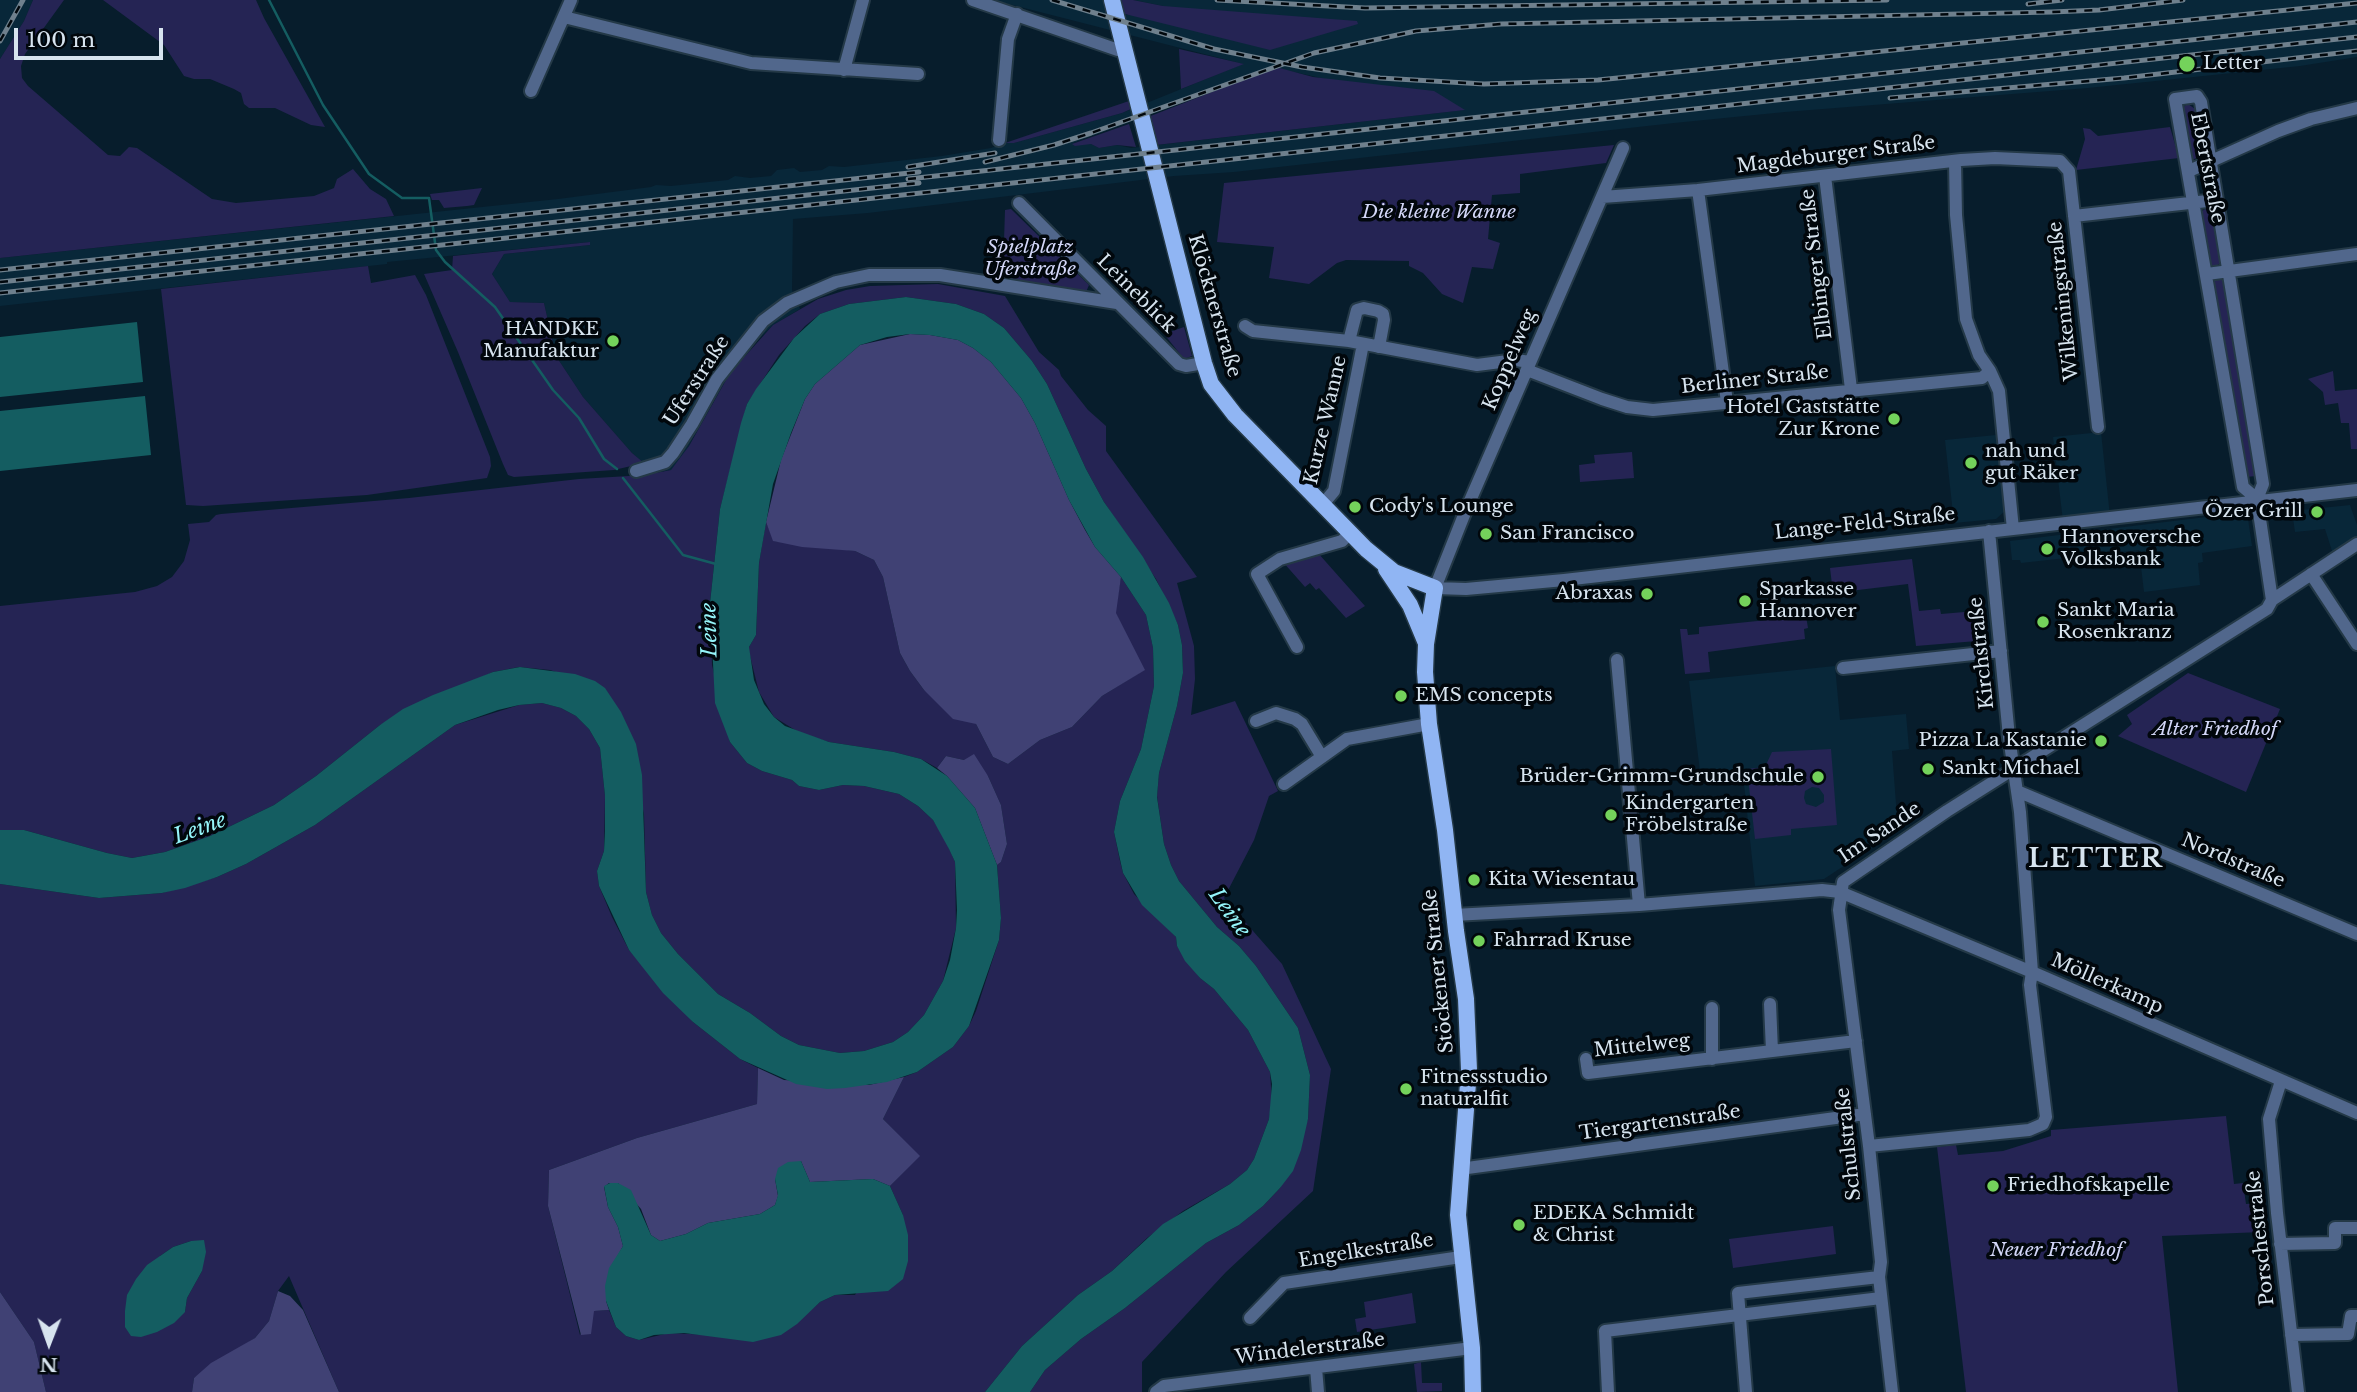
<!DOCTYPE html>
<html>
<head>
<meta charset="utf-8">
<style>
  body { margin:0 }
  #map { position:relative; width:2357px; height:1392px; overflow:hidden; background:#071d2c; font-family:"Libre Baskerville",serif }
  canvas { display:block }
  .north { position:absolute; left:14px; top:1308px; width:70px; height:70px; -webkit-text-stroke:5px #01070c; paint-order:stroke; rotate:181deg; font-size:19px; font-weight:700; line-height:28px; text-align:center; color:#d7e4ef }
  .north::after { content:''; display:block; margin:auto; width:24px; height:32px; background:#d7e4ef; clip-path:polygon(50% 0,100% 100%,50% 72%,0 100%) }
  .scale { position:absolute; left:14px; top:28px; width:149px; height:32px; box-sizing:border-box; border:4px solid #d7e4ef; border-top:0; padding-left:9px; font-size:21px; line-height:24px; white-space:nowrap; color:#d7e4ef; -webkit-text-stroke:5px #01070c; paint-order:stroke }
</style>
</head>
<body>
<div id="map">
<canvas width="2357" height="1392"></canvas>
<div class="north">N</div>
<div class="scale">100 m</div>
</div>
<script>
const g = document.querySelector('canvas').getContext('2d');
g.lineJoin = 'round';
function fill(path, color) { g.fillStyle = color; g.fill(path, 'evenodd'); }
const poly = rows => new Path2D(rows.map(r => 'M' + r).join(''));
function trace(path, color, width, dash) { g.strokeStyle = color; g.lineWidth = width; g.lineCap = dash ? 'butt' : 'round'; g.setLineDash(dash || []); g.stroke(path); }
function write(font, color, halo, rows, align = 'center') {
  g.font = font + ' "Libre Baskerville",serif'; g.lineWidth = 7; g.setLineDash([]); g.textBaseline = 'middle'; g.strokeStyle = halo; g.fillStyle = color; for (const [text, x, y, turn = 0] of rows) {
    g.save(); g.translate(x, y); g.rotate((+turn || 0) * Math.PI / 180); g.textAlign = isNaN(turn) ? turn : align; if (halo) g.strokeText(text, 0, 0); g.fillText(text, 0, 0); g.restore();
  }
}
const built = poly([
  [0,0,33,0,24,21,0,59],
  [993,0,1121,0,1126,15,1163,6,1134,0,2357,0,2357,57,2300,66,2088,88,1785,112,1674,123,1234,172,1174,176,868,213,793,219,792,290,800,309,773,325,758,340,730,373,683,456,671,470,655,473,632,453,583,397,556,356,544,303,510,302,492,274,504,254,590,245,590,242,387,262,387,264,0,306,0,258,558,199,651,187,656,185,671,186,728,180,735,176,750,178,771,176,777,170,794,168,800,172,822,170,829,166,844,167,942,156,991,148,1005,143,1014,143,1122,113,1243,64],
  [1276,68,1464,110,1131,148,1117,145,1099,148,1091,144,1073,143],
  [2101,432,2110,516,2063,521,2053,437],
  [1996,435,2005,511,1996,519,1954,523,1945,440],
  [2350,505,2357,525,2357,539,2333,554,2325,529,2295,532,2292,511],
  [2247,512,2252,546,2202,553,2203,562,2198,563,2200,585,2144,592,2139,550,2021,563,2020,560,2012,560,2010,541],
  [1835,666,1840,720,1906,714,1909,749,1892,751,1898,830,1824,879,1755,886,1743,775,1701,780,1689,681]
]);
const green = poly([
  [33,0,64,0,25,54,21,66,22,78,28,86,108,155,120,156,129,147,137,148,212,199,236,203,314,196,334,188,337,179,353,169,370,189,386,199,394,216,0,258,0,59,24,21],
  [103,0,256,0,264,18,325,127,311,125,275,108,249,108,244,104,241,93,234,89,210,79,194,79,184,76,164,45],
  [1121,0,1133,0,1163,6,1357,21,1358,24,1270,50,1125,14],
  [1179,49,1244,64,1181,89],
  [1276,67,1313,77,1434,91,1465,110,1156,145,1148,117],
  [1129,101,1131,109,1122,113,1014,143,1005,143],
  [2188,104,2195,109,2202,156,2189,161,2181,108],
  [1129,124,1136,147,1117,145,1099,148,1091,144,1075,146,1072,144],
  [2170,127,2179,158,2076,170,2085,139,2083,128,2090,129,2098,136],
  [1614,145,1606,163,1520,174,1520,193,1492,195,1488,239,1500,243,1493,269,1472,267,1463,303,1442,294,1423,273,1409,266,1409,261,1346,260,1337,263,1309,284,1269,278,1274,247,1217,242,1224,183],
  [482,188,474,205,467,206,444,208,439,200,432,200,430,194],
  [1011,209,1089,285,1086,292,1012,279,1013,274,1003,272,1005,210],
  [2205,209,2211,211,2220,263,2215,267,2210,264,2201,212],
  [590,242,590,245,504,254,492,274,510,302,544,303,556,356,583,397,632,453,644,463,614,470,514,477,508,475,503,464,458,352,424,274,452,270,453,256],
  [368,266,371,283,415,275,426,295,490,457,491,466,487,478,367,495,203,506,186,505,161,289],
  [2221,278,2223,279,2256,476,2246,477,2213,281],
  [938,284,1005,296,1039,352,1059,370,1061,376,1088,410,1106,426,1106,451,1197,577,1177,583,1194,646,1195,679,1191,715,1235,701,1278,791,1269,796,1254,840,1224,898,1282,964,1331,1069,1313,1191,1226,1272,1142,1362,1142,1392,1030,1392,1045,1370,1081,1339,1125,1308,1206,1243,1239,1225,1263,1206,1280,1188,1308,1119,1310,1075,1298,1028,1256,966,1239,946,1217,927,1179,881,1171,865,1164,844,1157,796,1159,773,1177,706,1183,673,1182,645,1178,625,1156,579,1104,502,1086,469,1047,384,1032,361,1004,328,984,314,956,304,906,297,849,304,820,314,805,326,779,355,747,404,720,509,710,603,712,665,730,742,747,763,762,771,792,780,799,786,819,790,843,785,864,786,899,794,918,806,933,820,945,839,955,862,956,928,943,981,924,1015,908,1032,893,1042,864,1051,840,1053,799,1045,781,1036,750,1013,718,994,678,954,661,933,652,915,646,892,644,814,625,722,605,689,550,670,519,667,493,672,380,725,316,776,274,805,210,836,165,852,132,858,107,853,24,830,0,830,0,606,135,592,157,586,172,577,184,561,190,540,188,524,209,522,216,515,221,514,409,498,579,479,645,475,671,470,689,446,730,373,773,325,818,299,846,290,870,286],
  [1184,327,1192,356,1184,359,1164,334],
  [2333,371,2335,391,2357,389,2357,449,2351,449,2349,423,2341,423,2338,403,2325,405,2323,392,2308,379],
  [1632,452,1634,478,1580,482,1579,465,1595,463,1594,455],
  [766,522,774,541,855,551,874,560,883,577,900,653,910,671,924,690,976,724,993,757,1008,764,1040,740,1072,727,1102,696,1144,670,1115,612,1121,577,1146,615,1153,648,1154,686,1141,749,1120,801,1114,832,1120,861,1123,873,1134,894,1176,937,1177,946,1200,978,1214,989,1248,1030,1270,1072,1272,1101,1269,1119,1254,1159,1247,1170,1230,1184,1183,1211,1147,1238,1112,1271,1078,1295,1022,1346,985,1392,339,1392,289,1276,278,1291,269,1321,255,1338,194,1378,192,1392,46,1392,34,1342,0,1292,0,884,99,898,162,893,217,877,246,864,315,825,455,725,519,705,542,703,561,708,576,716,589,729,600,748,605,796,604,851,597,871,599,886,612,917,629,950,693,1022,740,1059,758,1068,757,1104,637,1138,549,1170,548,1206,580,1335,593,1311,609,1310,616,1327,626,1336,639,1340,669,1333,711,1335,810,1311,820,1302,835,1295,855,1295,903,1215,890,1186,919,1156,883,1119,904,1077,917,1072,953,1047,969,1026,976,1011,999,940,1001,918,997,865,1001,862,1007,844,1001,805,988,776,964,760,946,756,937,768,921,759,894,752,829,742,800,733,774,717,759,692,749,652,749,647,756,635,759,563],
  [191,1241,202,1271,187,1298,185,1312,160,1256,173,1247],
  [1318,553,1365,606,1346,618,1319,588,1316,590,1310,583,1305,587,1283,562],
  [1912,559,1919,611,1940,609,1941,614,1976,611,1978,620,1986,619,1989,640,1916,646,1908,584,1833,593,1830,568],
  [1806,616,1808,628,1804,629,1805,639,1708,652,1710,672,1685,674,1680,629,1687,629,1688,635,1699,634,1699,627],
  [2188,673,2280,709,2246,792,2118,736,2132,724,2127,715],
  [1831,749,1837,825,1791,829,1791,835,1755,839,1747,769,1765,767,1772,752],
  [1812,787,1819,788,1824,795,1824,802,1816,807,1806,804,1804,798,1805,791],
  [2226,1116,2234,1184,2243,1183,2246,1204,2258,1203,2262,1232,2162,1236,2178,1392,1966,1392,1937,1147,1956,1145,1958,1155,2003,1151,2051,1136,2051,1130],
  [1833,1226,1836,1254,1733,1268,1729,1239],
  [1412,1293,1416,1323,1357,1332,1355,1319,1366,1317,1364,1302],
  [1421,1362,1422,1383,1442,1383,1442,1391,1417,1392,1414,1364]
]);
const forest = poly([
  [910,334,930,335,958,340,973,348,991,362,1021,398,1035,423,1069,500,1085,530,1095,547,1121,577,1116,613,1145,670,1102,696,1072,727,1040,740,1008,764,993,757,976,724,953,719,924,690,910,671,900,653,883,577,874,560,855,551,802,547,773,541,766,522,781,460,805,399,815,384,860,345],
  [974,754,988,776,1001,805,1007,844,1001,862,997,865,975,808,947,776,937,768,946,756,964,760],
  [758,1068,784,1080,869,1085,904,1077,883,1119,920,1156,890,1186,873,1179,810,1182,801,1161,775,1179,778,1196,775,1205,760,1214,708,1223,686,1234,660,1241,651,1235,641,1209,618,1183,609,1183,604,1187,608,1207,618,1227,623,1246,617,1257,606,1301,609,1310,594,1311,591,1334,581,1335,548,1206,549,1170,637,1138,757,1104],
  [278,1291,290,1296,303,1310,339,1392,192,1392,194,1378,211,1363,255,1338,269,1321],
  [0,1292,34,1342,46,1392,0,1392]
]);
const water = poly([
  [906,297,956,304,984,314,1004,328,1032,361,1047,384,1086,469,1104,502,1143,557,1169,603,1178,625,1182,645,1183,673,1177,706,1159,773,1157,797,1164,844,1171,865,1179,881,1217,927,1239,946,1256,966,1298,1028,1310,1075,1308,1119,1301,1150,1293,1171,1280,1188,1263,1206,1239,1225,1206,1243,1125,1308,1081,1339,1045,1370,1030,1392,985,1392,1022,1346,1078,1295,1112,1271,1163,1224,1230,1184,1247,1170,1254,1159,1269,1119,1272,1084,1270,1072,1248,1030,1214,989,1200,978,1185,961,1177,946,1176,937,1142,905,1123,873,1114,832,1120,801,1141,749,1154,686,1153,648,1146,615,1121,577,1095,547,1069,500,1035,423,1021,398,991,362,973,348,958,340,930,335,910,334,887,337,860,345,815,384,805,399,791,433,773,484,759,563,756,635,749,647,754,680,764,704,774,717,785,726,829,742,894,752,921,759,947,776,975,808,997,865,1001,918,999,940,969,1026,953,1047,917,1072,887,1082,845,1088,827,1089,796,1084,740,1059,693,1022,663,993,629,950,599,886,597,871,604,851,605,831,605,796,600,748,589,729,576,716,561,708,542,703,519,705,498,710,455,725,315,825,246,864,217,877,185,888,162,893,99,898,0,884,0,830,24,830,107,853,132,858,165,852,210,836,274,805,316,776,380,725,403,709,433,695,493,672,520,667,575,674,595,681,605,688,621,712,636,744,642,775,646,892,652,915,661,933,678,954,718,994,750,1013,781,1036,799,1045,840,1053,864,1051,893,1042,908,1032,924,1015,943,981,950,960,956,928,957,910,955,862,949,849,933,820,918,806,899,794,864,786,843,785,819,790,799,786,792,780,762,771,747,763,730,742,715,703,710,603,720,509,741,423,747,404,756,389,794,338,820,314,849,304],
  [137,322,143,382,0,397,0,337],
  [145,396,151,455,0,471,0,411],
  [801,1161,810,1182,873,1179,890,1186,903,1215,908,1235,908,1261,903,1279,888,1291,835,1295,820,1302,797,1324,781,1335,753,1342,684,1333,654,1335,639,1340,626,1336,616,1327,606,1301,605,1286,609,1268,623,1246,618,1227,608,1207,604,1186,610,1183,618,1183,631,1190,651,1235,660,1241,686,1234,708,1223,760,1214,775,1205,778,1195,775,1179,778,1168,788,1162],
  [204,1240,206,1252,202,1271,187,1298,185,1312,174,1323,157,1332,141,1337,131,1336,125,1327,125,1311,127,1295,136,1279,147,1265,173,1247,191,1241]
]);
const stream = poly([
  [269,0,323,105,369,174,402,198,429,198,436,250,445,262,495,307,553,390,579,418,604,459,617,469],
  [623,478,683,555,716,564]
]);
const minor = poly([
  [973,0,1118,50,1125,49],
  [564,17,751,63,918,74],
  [844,70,863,0],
  [531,91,571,0],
  [999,140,1008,39,1017,14],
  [1623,148,1466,510,1435,588,1466,589,1564,580,2357,490],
  [1955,161,1956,215,1966,319,1979,355,1990,371,1999,391,2013,529],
  [2189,171,2278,131,2311,119,2357,108],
  [1825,176,1851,389],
  [1698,190,1727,402],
  [1602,197,1698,190,1961,160,1995,158,2060,161,2069,171,2098,427],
  [1019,203,1179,364,1186,366,1204,363],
  [2074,216,2216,200],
  [2207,274,2357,254],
  [1245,326,1253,331,1349,341,1477,365,1516,360,1530,362],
  [1349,341,1357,310,1364,308,1378,311,1383,314,1384,320,1379,347],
  [1527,370,1602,399,1627,407,1653,410,1982,378,1990,371],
  [636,471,665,462,673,453,692,424,717,379,763,321,787,303,836,282,869,275,940,275,1117,303],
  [2257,499,2243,487,2175,99,2197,96,2201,102,2263,484,2257,499,2272,600],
  [1323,504,1334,491,1363,344],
  [2311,574,2357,644],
  [1297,647,1257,574,1280,559,1342,541,1350,533],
  [1617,660,1639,905],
  [1843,668,2001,651],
  [1256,721,1276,713,1295,719,1302,724,1322,757],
  [1284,784,1347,739,1429,724],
  [2017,791,2357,934],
  [1454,915,1639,905,1822,890,1840,892,2032,972,2357,1113],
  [1770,1004,1772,1051],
  [1586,1059,1588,1073,1856,1041],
  [1712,1059,1712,1008],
  [2281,1081,2269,1119,2277,1213,2298,1392],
  [1869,1146,2029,1130,2043,1124,2046,1117,2030,985,2032,972,2020,812,2009,737,1989,531],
  [1460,1169,1865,1114],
  [2280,1244,2335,1243,2335,1228,2357,1228],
  [1250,1318,1284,1283,1461,1257],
  [2291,1335,2348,1334,2351,1316,2357,1316],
  [1316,1368,1318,1392],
  [1156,1392,1164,1386,1472,1348],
  [1608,1392,1605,1331,1881,1298],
  [1746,1392,1738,1293,1879,1277],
  [1892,1392,1879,1277,1881,1262,1869,1146,1839,910,1843,882,1947,811,2267,609,2272,600,2357,544]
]);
const major = poly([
  [1112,0,1204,363,1211,384,1235,415,1366,549,1394,572,1435,588,1426,644,1425,672,1429,724,1445,830,1456,931,1466,999,1469,1070,1458,1215,1472,1348,1473,1392],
  [1386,569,1410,605,1425,641]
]);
const rail = poly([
  [1052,0,1214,49,1302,67,1380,78,1484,84,1598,80,2357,3],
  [1217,0,1365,8,1887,0],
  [2028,4,2062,0],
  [0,41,23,0],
  [1890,98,2124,78,2357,51],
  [985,162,1054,145,1091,133,1314,53,1416,31,1501,24,2052,12,2099,10,2183,0],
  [908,167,995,153],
  [908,179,2357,22],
  [0,270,919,172],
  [0,282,919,183],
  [0,293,2357,37]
]);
const markers = [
  [2187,64,9,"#74d25b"],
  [613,341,7,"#74d25b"],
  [1894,419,7,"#74d25b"],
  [1971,463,7,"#74d25b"],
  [1355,507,7,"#74d25b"],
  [2317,512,7,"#74d25b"],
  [1486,534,7,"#74d25b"],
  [2047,549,7,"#74d25b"],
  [1647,594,7,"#74d25b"],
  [1745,601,7,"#74d25b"],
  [2043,622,7,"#74d25b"],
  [1401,696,7,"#74d25b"],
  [2101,741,7,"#74d25b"],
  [1928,769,7,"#74d25b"],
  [1818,777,7,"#74d25b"],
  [1611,815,7,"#74d25b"],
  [1474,880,7,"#74d25b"],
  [1479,941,7,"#74d25b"],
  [1406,1089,7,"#74d25b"],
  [1993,1186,7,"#74d25b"],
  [1519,1225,7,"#74d25b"]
];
const poiNames = [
  ["Letter",2203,64],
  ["HANDKE",599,330,"right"],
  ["Manufaktur",599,352,"right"],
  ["Hotel Gaststätte",1880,408,"right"],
  ["Zur Krone",1880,430,"right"],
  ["nah und",1985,452],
  ["gut Räker",1985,474],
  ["Cody's Lounge",1369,507],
  ["Özer Grill",2303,512,"right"],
  ["San Francisco",1500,534],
  ["Hannoversche",2061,538],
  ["Volksbank",2061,560],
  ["Sparkasse",1759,590],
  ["Hannover",1759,612],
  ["Abraxas",1633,594,"right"],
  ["Sankt Maria",2057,611],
  ["Rosenkranz",2057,633],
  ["EMS concepts",1415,696],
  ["Pizza La Kastanie",2087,741,"right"],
  ["Sankt Michael",1942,769],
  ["Brüder-Grimm-Grundschule",1804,777,"right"],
  ["Kindergarten",1625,804],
  ["Fröbelstraße",1625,826],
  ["Kita Wiesentau",1488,880],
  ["Fahrrad Kruse",1493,941],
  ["Fitnessstudio",1420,1078],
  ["naturalfit",1420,1100],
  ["Friedhofskapelle",2007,1186],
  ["EDEKA Schmidt",1533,1214],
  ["& Christ",1533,1236]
];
const streetNames = [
  ["Magdeburger Straße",1836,155,-7],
  ["Ebertstraße",2207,168,79],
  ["Elbinger Straße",1817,264,-97],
  ["Leineblick",1136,294,45],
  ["Wilkeningstraße",2064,301,-96],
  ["Klöcknerstraße",1214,306,74],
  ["Koppelweg",1510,360,-67],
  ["Berliner Straße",1755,380,-6],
  ["Uferstraße",697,381,-57],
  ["Kurze Wanne",1326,420,-77],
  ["Lange-Feld-Straße",1865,524,-6],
  ["Kirchstraße",1982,653,-96],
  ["Im Sande",1880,833,-34],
  ["Nordstraße",2233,861,23],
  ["Stöckener Straße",1439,971,-96],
  ["Möllerkamp",2107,984,24],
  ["Mittelweg",1642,1046,-6],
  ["Tiergartenstraße",1660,1123,-8],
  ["Schulstraße",1849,1144,-96],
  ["Porschestraße",2261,1238,-96],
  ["Engelkestraße",1366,1251,-9],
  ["Windelerstraße",1310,1349,-7]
];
const parkNames = [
  ["Die kleine Wanne",1439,213],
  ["Spielplatz",1030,248],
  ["Uferstraße",1030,270],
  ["Alter Friedhof",2215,730],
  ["Neuer Friedhof",2056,1251]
];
const waterNames = [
  ["Leine",710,630,-91],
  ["Leine",200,829,-20],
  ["Leine",1229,913,54]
];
const districtNames = [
  ["LETTER",2096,860]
];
fill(built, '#082739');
fill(green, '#252454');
fill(forest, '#404174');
fill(water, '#145d61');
trace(stream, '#145d61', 2.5);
trace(minor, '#243947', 16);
trace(major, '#243947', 19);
trace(minor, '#51678c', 12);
trace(major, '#90b5f3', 16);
trace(rail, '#6f808d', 5);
trace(rail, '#01070c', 2.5, [8]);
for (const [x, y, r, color] of markers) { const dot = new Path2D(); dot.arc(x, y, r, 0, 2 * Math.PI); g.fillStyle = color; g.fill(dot); trace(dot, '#01070c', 2.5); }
write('19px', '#d7e4ef', '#01070c', poiNames, 'left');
write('19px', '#d7e4ef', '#01070c', streetNames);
write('italic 19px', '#d3d7f8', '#01070c', parkNames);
write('italic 21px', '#95f5fa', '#01070c', waterNames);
g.letterSpacing = '2px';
write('bold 26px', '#d7e4ef', '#01070c', districtNames);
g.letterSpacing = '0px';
</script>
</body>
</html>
